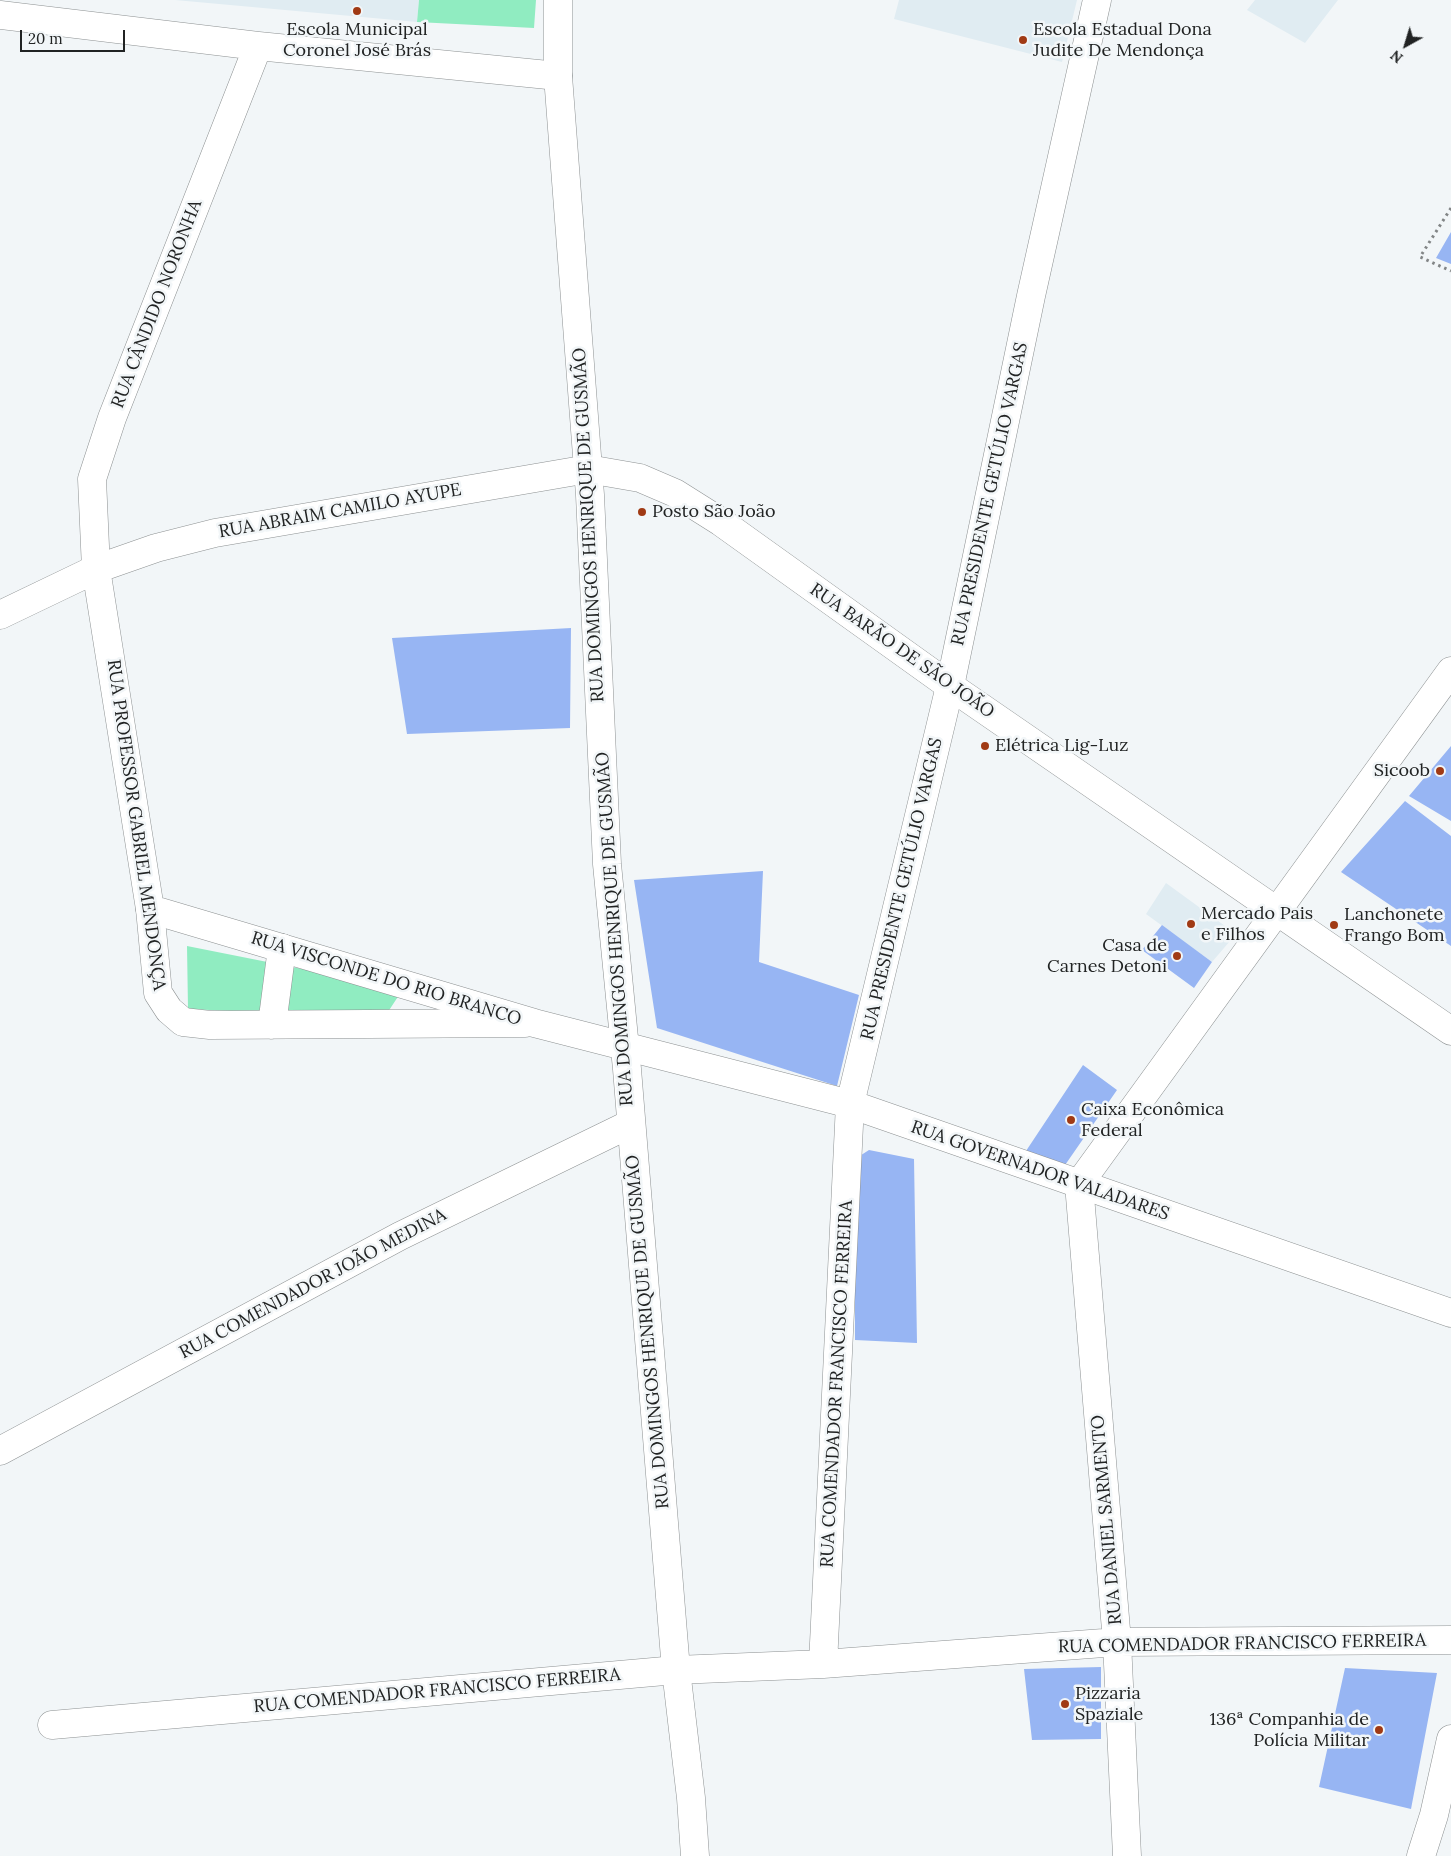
<!DOCTYPE html>
<html>
<head>
<meta charset="utf-8">
<style>
  body { margin:0 }
  #map { position:relative; width:1451px; height:1856px; overflow:hidden; background:#f2f6f8; font-family:Lora,serif }
  canvas { display:block }
  .north { position:absolute; left:1381px; top:20px; width:50px; height:50px; -webkit-text-stroke:4px #f2f6f8; paint-order:stroke; rotate:219deg; font-size:14px; font-weight:700; line-height:20px; text-align:center; color:#212323 }
  .north::after { content:''; display:block; margin:auto; width:18px; height:22px; background:#212323; clip-path:polygon(50% 0,100% 100%,50% 72%,0 100%) }
  .scale { position:absolute; left:20px; top:30px; width:105px; height:22px; box-sizing:border-box; border:2px solid #212323; border-top:0; padding-left:6px; font-size:15px; line-height:18px; white-space:nowrap; color:#212323; -webkit-text-stroke:4px #f2f6f8; paint-order:stroke }
</style>
</head>
<body>
<div id="map">
<canvas width="1451" height="1856"></canvas>
<div class="north">N</div>
<div class="scale">20 m</div>
</div>
<script>
const g = document.querySelector('canvas').getContext('2d');
g.lineJoin = 'round';
function fill(path, color) { g.fillStyle = color; g.fill(path, 'evenodd'); }
const poly = rows => new Path2D(rows.map(r => 'M' + r).join(''));
function trace(path, color, width, dash) { g.strokeStyle = color; g.lineWidth = width; g.lineCap = dash ? 'butt' : 'round'; g.setLineDash(dash || []); g.stroke(path); }
function write(font, color, halo, rows, align = 'center') {
  g.font = font + ' Lora,serif'; g.lineWidth = 5; g.setLineDash([]); g.textBaseline = 'middle'; g.strokeStyle = halo; g.fillStyle = color; for (const [text, x, y, turn = 0] of rows) {
    g.save(); g.translate(x, y); g.rotate((+turn || 0) * Math.PI / 180); g.textAlign = isNaN(turn) ? turn : align; if (halo) g.strokeText(text, 0, 0); g.fillText(text, 0, 0); g.restore();
  }
}
const built = poly([
  [175,0,419,0,417,22],
  [899,0,1077,0,1062,62,894,19],
  [1255,0,1338,0,1305,43,1247,10],
  [1166,883,1236,934,1212,962,1146,914]
]);
const green = poly([
  [419,0,536,0,534,28,417,22],
  [187,946,403,989,384,1018,188,1009]
]);
const building = poly([
  [1451,232,1451,264,1436,258],
  [571,628,570,728,407,734,392,638],
  [1451,746,1451,821,1409,796],
  [1405,801,1451,836,1451,946,1341,872],
  [763,871,759,962,859,995,837,1086,657,1028,634,880],
  [1162,925,1212,962,1194,988,1142,950],
  [1083,1065,1117,1090,1063,1168,1026,1151],
  [869,1150,914,1159,917,1343,855,1340,855,1159],
  [1101,1667,1101,1739,1032,1740,1024,1669],
  [1345,1668,1437,1673,1411,1809,1319,1787]
]);
const path = poly([
  [1451,208,1420,257,1451,271]
]);
const street = poly([
  [0,15,258,46,558,76],
  [96,569,92,479,112,418,258,46],
  [150,909,158,993,169,1010,183,1022,210,1025,525,1023],
  [272,1025,282,948],
  [0,1451,400,1236,630,1124],
  [823,1664,850,1104,950,686,1031,296,1097,0],
  [52,1725,676,1670,823,1664,1117,1642,1451,1640],
  [1127,1856,1117,1642,1079,1184,1451,671],
  [1421,1856,1434,1815,1451,1739]
]);
const secondary = poly([
  [558,0,558,76,590,495,607,864,627,1069,676,1670,691,1798,695,1856]
]);
const primary = poly([
  [96,569,150,909,534,1023,850,1104,1451,1313],
  [0,615,96,569,156,548,215,533,588,469,640,478,675,493,721,522,950,686,1451,1031]
]);
const markers = [
  [357,11,5,"#a03a14"],
  [1023,40,5,"#a03a14"],
  [642,512,5,"#a03a14"],
  [985,746,5,"#a03a14"],
  [1440,771,5,"#a03a14"],
  [1191,924,5,"#a03a14"],
  [1334,925,5,"#a03a14"],
  [1177,956,5,"#a03a14"],
  [1071,1120,5,"#a03a14"],
  [1065,1704,5,"#a03a14"],
  [1379,1730,5,"#a03a14"]
];
const poiNames = [
  ["Escola Municipal",357,30,"center"],
  ["Coronel José Brás",357,51,"center"],
  ["Escola Estadual Dona",1033,30],
  ["Judite De Mendonça",1033,51],
  ["Posto São João",652,512],
  ["Elétrica Lig-Luz",995,746],
  ["Sicoob",1430,771,"right"],
  ["Mercado Pais",1201,914],
  ["e Filhos",1201,935],
  ["Lanchonete",1344,915],
  ["Frango Bom",1344,936],
  ["Casa de",1167,946,"right"],
  ["Carnes Detoni",1167,967,"right"],
  ["Caixa Econômica",1081,1110],
  ["Federal",1081,1131],
  ["Pizzaria",1075,1694],
  ["Spaziale",1075,1715],
  ["136ª Companhia de",1369,1720,"right"],
  ["Polícia Militar",1369,1741,"right"]
];
const streetNames = [
  ["RUA CÂNDIDO NORONHA",157,304,-69],
  ["RUA PRESIDENTE GETÚLIO VARGAS",990,494,-78],
  ["RUA ABRAIM CAMILO AYUPE",340,511,-10],
  ["RUA DOMINGOS HENRIQUE DE GUSMÃO",589,525,-93],
  ["RUA BARÃO DE SÃO JOÃO",902,651,35],
  ["RUA PROFESSOR GABRIEL MENDONÇA",136,825,82],
  ["RUA PRESIDENTE GETÚLIO VARGAS",902,889,-77],
  ["RUA DOMINGOS HENRIQUE DE GUSMÃO",615,929,-94],
  ["RUA VISCONDE DO RIO BRANCO",386,979,17],
  ["RUA GOVERNADOR VALADARES",1040,1171,19],
  ["RUA COMENDADOR JOÃO MEDINA",313,1284,-28],
  ["RUA DOMINGOS HENRIQUE DE GUSMÃO",648,1332,-95],
  ["RUA COMENDADOR FRANCISCO FERREIRA",837,1384,-87],
  ["RUA DANIEL SARMENTO",1107,1520,-95],
  ["RUA COMENDADOR FRANCISCO FERREIRA",1242,1644,-1],
  ["RUA COMENDADOR FRANCISCO FERREIRA",437,1691,-5]
];
fill(built, '#e0ecf2');
fill(green, '#90ecc1');
fill(building, '#97b5f3');
trace(street, '#8d9192', 29);
trace(secondary, '#8d9192', 29);
trace(primary, '#8d9192', 29);
trace(path, '#828586', 3, [2.5, 4]);
trace(street, '#fff', 28);
trace(secondary, '#fff', 28);
trace(primary, '#fff', 28);
for (const [x, y, r, color] of markers) { const dot = new Path2D(); dot.arc(x, y, r, 0, 2 * Math.PI); g.fillStyle = color; g.fill(dot); trace(dot, '#f2f6f8', 2); }
write('18px', '#212323', '#f2f6f8', poiNames, 'left');
write('18px', '#212323', '#f2f6f8', streetNames);
</script>
</body>
</html>
